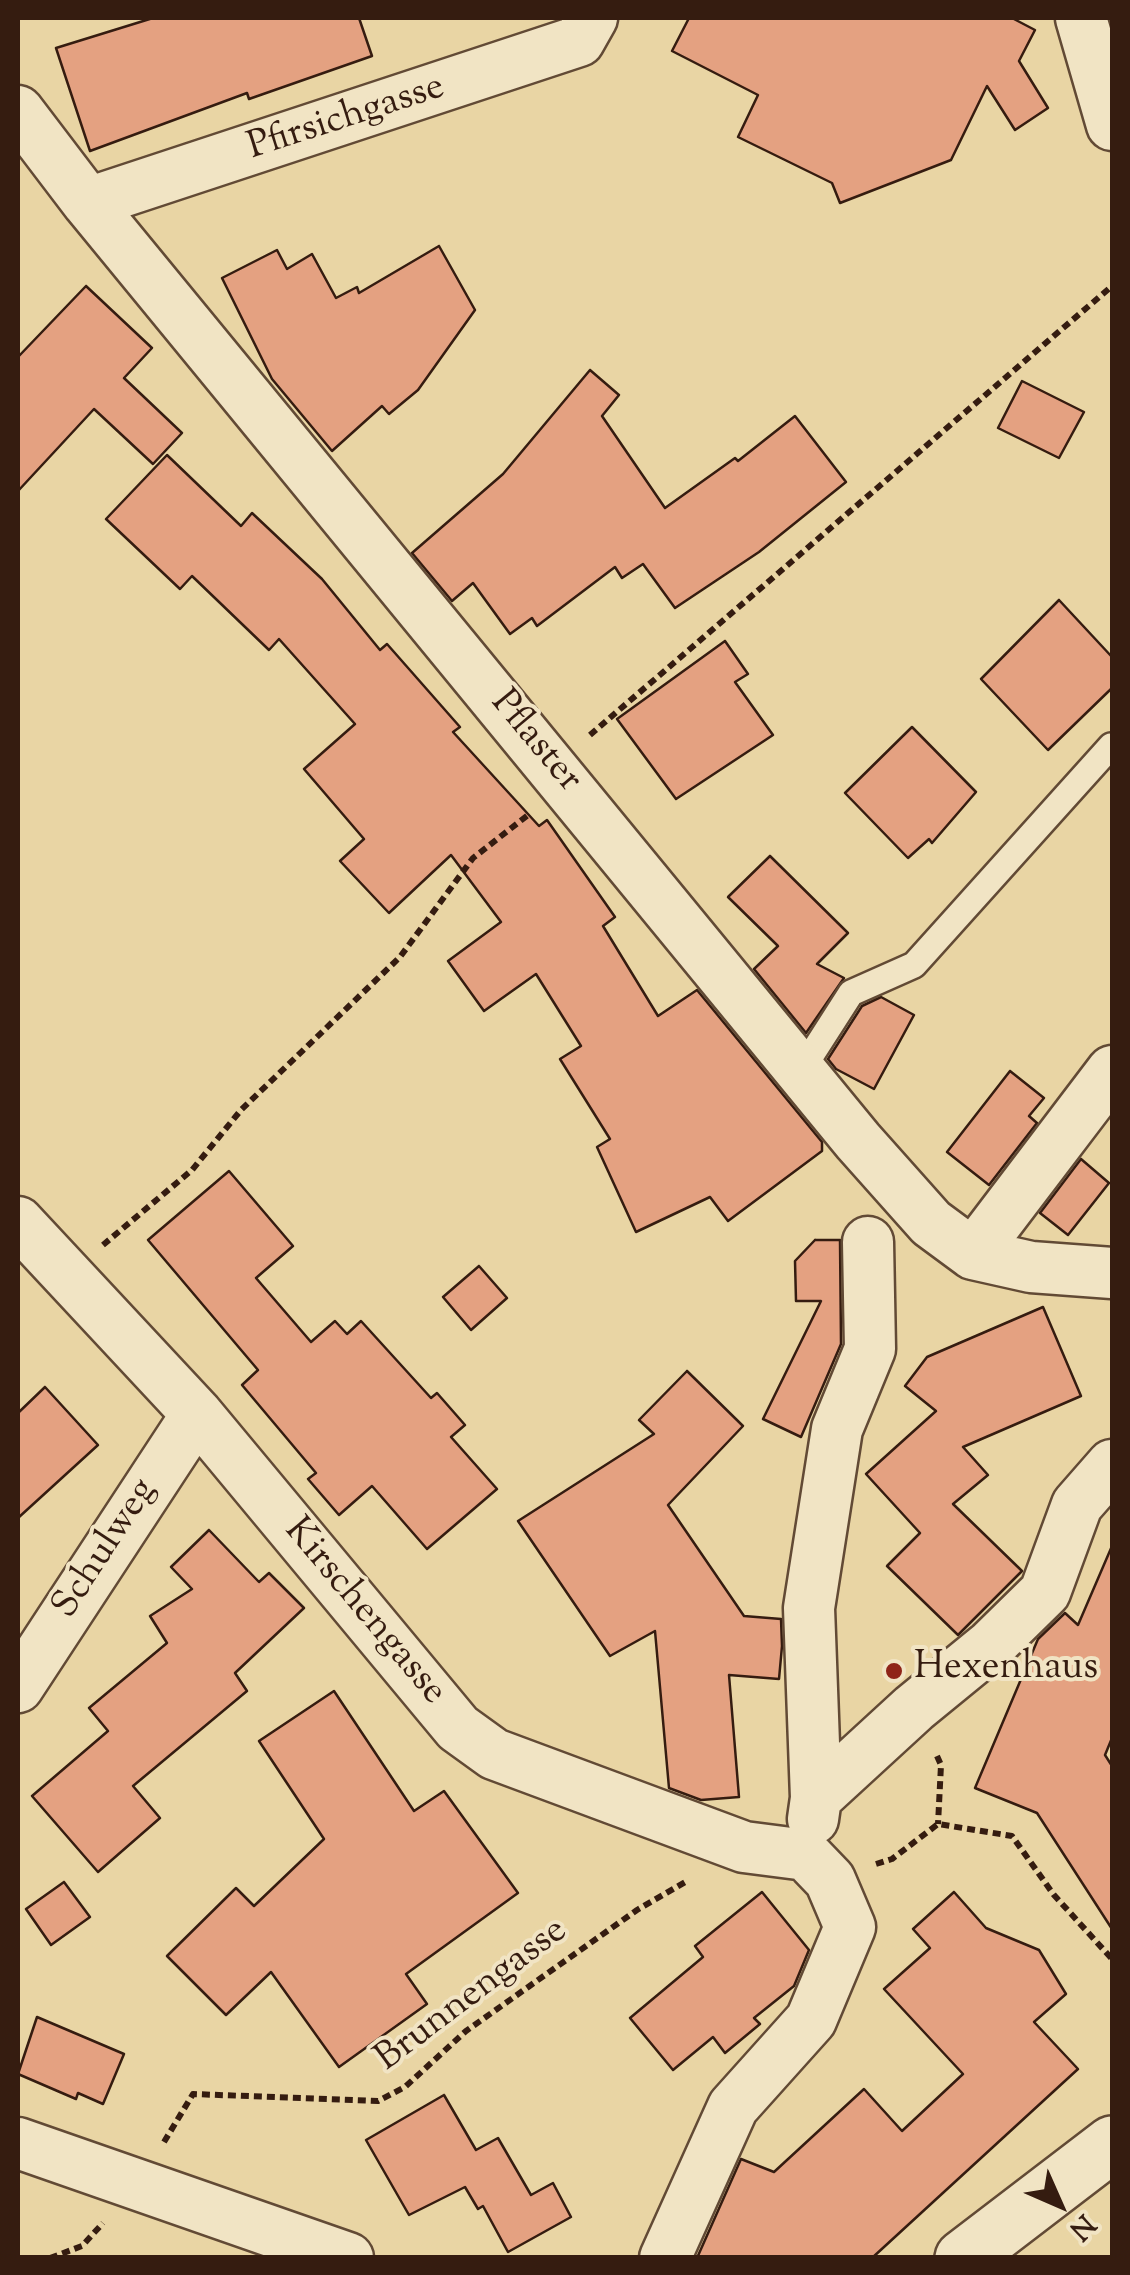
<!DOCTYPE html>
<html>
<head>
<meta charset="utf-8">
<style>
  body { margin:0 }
  #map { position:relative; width:1130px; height:2275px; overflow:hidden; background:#e9d5a4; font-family:"Sorts Mill Goudy",serif }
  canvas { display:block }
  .frame { position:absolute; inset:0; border:20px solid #351c10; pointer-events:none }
  .north { position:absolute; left:1010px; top:2155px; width:100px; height:100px; -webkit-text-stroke:8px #f1e4c4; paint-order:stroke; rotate:135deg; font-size:28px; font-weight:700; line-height:40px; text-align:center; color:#351c10 }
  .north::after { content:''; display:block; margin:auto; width:35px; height:45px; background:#351c10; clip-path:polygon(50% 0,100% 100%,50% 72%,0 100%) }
</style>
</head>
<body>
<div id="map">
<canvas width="1130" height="2275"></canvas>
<div class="frame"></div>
<div class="north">N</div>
</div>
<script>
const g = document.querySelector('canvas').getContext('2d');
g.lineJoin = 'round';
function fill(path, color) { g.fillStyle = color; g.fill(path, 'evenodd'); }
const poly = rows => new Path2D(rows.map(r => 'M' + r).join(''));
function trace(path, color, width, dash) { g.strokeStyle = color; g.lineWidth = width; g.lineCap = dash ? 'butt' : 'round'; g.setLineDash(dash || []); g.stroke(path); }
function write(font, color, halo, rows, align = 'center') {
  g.font = font + ' "Sorts Mill Goudy",serif'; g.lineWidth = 8; g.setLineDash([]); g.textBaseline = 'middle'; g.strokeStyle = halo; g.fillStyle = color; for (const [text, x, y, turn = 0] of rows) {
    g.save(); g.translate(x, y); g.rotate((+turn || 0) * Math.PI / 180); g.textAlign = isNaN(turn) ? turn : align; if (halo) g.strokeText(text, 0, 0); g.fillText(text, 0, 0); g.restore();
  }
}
const building = poly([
  [153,18,359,18,372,56,249,99,247,93,90,151,56,48,153,18],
  [689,18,1012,18,1035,30,1019,61,1048,108,1015,130,987,86,951,160,840,203,832,183,738,137,758,95,672,51,689,18],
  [439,246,475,310,418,390,389,414,382,406,332,451,272,379,222,278,277,250,287,269,312,254,336,298,357,287,359,293,439,246],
  [86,286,152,348,124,378,182,433,153,464,94,409,18,491,18,357,86,286],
  [590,370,619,395,602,416,665,508,735,458,738,461,795,416,846,482,759,552,675,608,643,564,622,578,615,567,537,626,532,618,510,634,473,583,452,601,412,553,503,474,590,370],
  [1022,381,1084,412,1059,458,998,428,1022,381],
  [167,455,241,526,252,513,322,579,380,650,387,644,460,727,453,732,539,826,547,820,615,917,603,926,658,1016,697,990,822,1142,822,1151,728,1221,710,1197,636,1232,597,1147,610,1139,560,1059,581,1046,536,974,484,1011,448,961,501,922,451,855,389,913,340,861,364,839,304,769,355,724,279,639,269,650,192,576,180,589,106,519,167,455],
  [1059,600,1112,657,1112,688,1048,750,981,679,1059,600],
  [725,641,748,674,735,682,773,735,676,799,617,719,725,641],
  [912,727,976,792,932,843,929,839,908,858,845,793,912,727],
  [770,856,848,933,817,964,844,978,806,1033,754,969,778,946,728,897,770,856],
  [881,997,914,1015,874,1089,836,1069,828,1059,862,1006,881,997],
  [1010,1071,1044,1098,1029,1116,1037,1123,989,1185,947,1152,1010,1071],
  [1081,1159,1109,1183,1068,1235,1040,1213,1081,1159],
  [229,1171,293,1246,256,1278,311,1342,335,1321,347,1334,361,1321,431,1398,437,1393,465,1425,451,1437,497,1489,427,1549,372,1486,339,1515,308,1479,316,1473,242,1385,258,1370,148,1240,229,1171],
  [815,1240,840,1240,841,1344,801,1437,763,1419,821,1301,796,1301,795,1261,815,1240],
  [479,1266,507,1298,471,1330,443,1297,479,1266],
  [1043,1307,1081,1396,963,1447,988,1475,953,1504,1022,1571,958,1635,887,1566,920,1533,866,1474,936,1411,905,1386,927,1357,1043,1307],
  [687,1371,743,1426,668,1505,744,1616,781,1619,782,1646,779,1679,729,1675,739,1797,701,1800,669,1788,655,1631,610,1656,518,1521,654,1434,639,1420,687,1371],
  [45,1387,98,1445,18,1518,18,1413,45,1387],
  [209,1530,259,1582,269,1573,304,1608,235,1673,247,1691,133,1786,160,1818,98,1872,32,1796,108,1731,89,1708,167,1643,150,1616,192,1589,171,1567,209,1530],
  [1112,1546,1112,1738,1105,1755,1112,1766,1112,1929,1037,1813,975,1788,1038,1639,1065,1613,1078,1625,1112,1546],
  [334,1691,414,1811,444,1791,518,1893,406,1974,427,2004,339,2067,271,1972,226,2015,167,1956,236,1888,254,1906,324,1839,259,1741,334,1691],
  [64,1882,90,1917,51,1945,26,1909,64,1882],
  [762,1892,809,1950,794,1986,754,2018,760,2024,725,2053,713,2037,673,2070,630,2018,703,1957,695,1946,762,1892],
  [954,1892,986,1928,1039,1950,1066,1994,1034,2022,1078,2069,872,2258,697,2258,741,2159,774,2172,864,2089,902,2131,963,2074,884,1989,930,1948,913,1929,954,1892],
  [37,2017,124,2054,103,2104,78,2093,76,2099,18,2074,37,2017],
  [444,2095,476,2150,498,2138,531,2195,553,2183,571,2217,508,2252,483,2206,478,2209,465,2187,409,2215,366,2140,444,2095]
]);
const path = poly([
  [590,735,1112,286],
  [103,1245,192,1170,241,1110,400,957,473,858,528,815],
  [937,1756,941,1765,938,1824],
  [876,1864,892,1859,938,1824,1012,1836,1054,1895,1112,1959],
  [164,2142,193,2094,378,2101,405,2087,466,2031,637,1910,687,1881],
  [50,2258,82,2246,103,2223]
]);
const service = poly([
  [801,1071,851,993,914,965,1111,746]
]);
const minor = poly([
  [1081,18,1112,125],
  [18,111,88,203,858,1141,931,1223,973,1254,1031,1267,1112,1273],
  [88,203,579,41,592,18],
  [18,1222,197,1414,458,1728,494,1754,744,1847,806,1855],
  [973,1254,1112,1071],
  [18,1687,197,1414],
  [816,1798,809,1608,837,1429,870,1349,868,1242],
  [813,1819,816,1798,914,1708,991,1645,1045,1592,1077,1505,1112,1465],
  [18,2143,348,2258],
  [665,2258,733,2107,811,2020,850,1927,830,1880,806,1855]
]);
const tertiary = poly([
  [963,2258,1112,2144]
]);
const markers = [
  [894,1671,10,"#8f2418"]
];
const streetNames = [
  ["Pfirsichgasse",347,120,-18],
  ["Pflaster",534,743,50],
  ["Schulweg",107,1550,-57],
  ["Kirschengasse",363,1613,50],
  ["Brunnengasse",473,1997,-37]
];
const poiNames = [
  ["Hexenhaus",914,1671]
];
fill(building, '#e4a181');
trace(building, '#351c10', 2.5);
trace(service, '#624a35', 30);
trace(minor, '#624a35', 55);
trace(tertiary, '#624a35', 60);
trace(path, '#351c10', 6, [8, 5]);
trace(service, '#f1e4c4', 25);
trace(minor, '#f1e4c4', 50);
trace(tertiary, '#f1e4c4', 55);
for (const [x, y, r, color] of markers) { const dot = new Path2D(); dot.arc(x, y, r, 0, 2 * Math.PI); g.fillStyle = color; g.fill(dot); trace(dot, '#f1e4c4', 4); }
write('38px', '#351c10', '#f1e4c4', streetNames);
write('38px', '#351c10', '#f1e4c4', poiNames, 'left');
</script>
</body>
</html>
